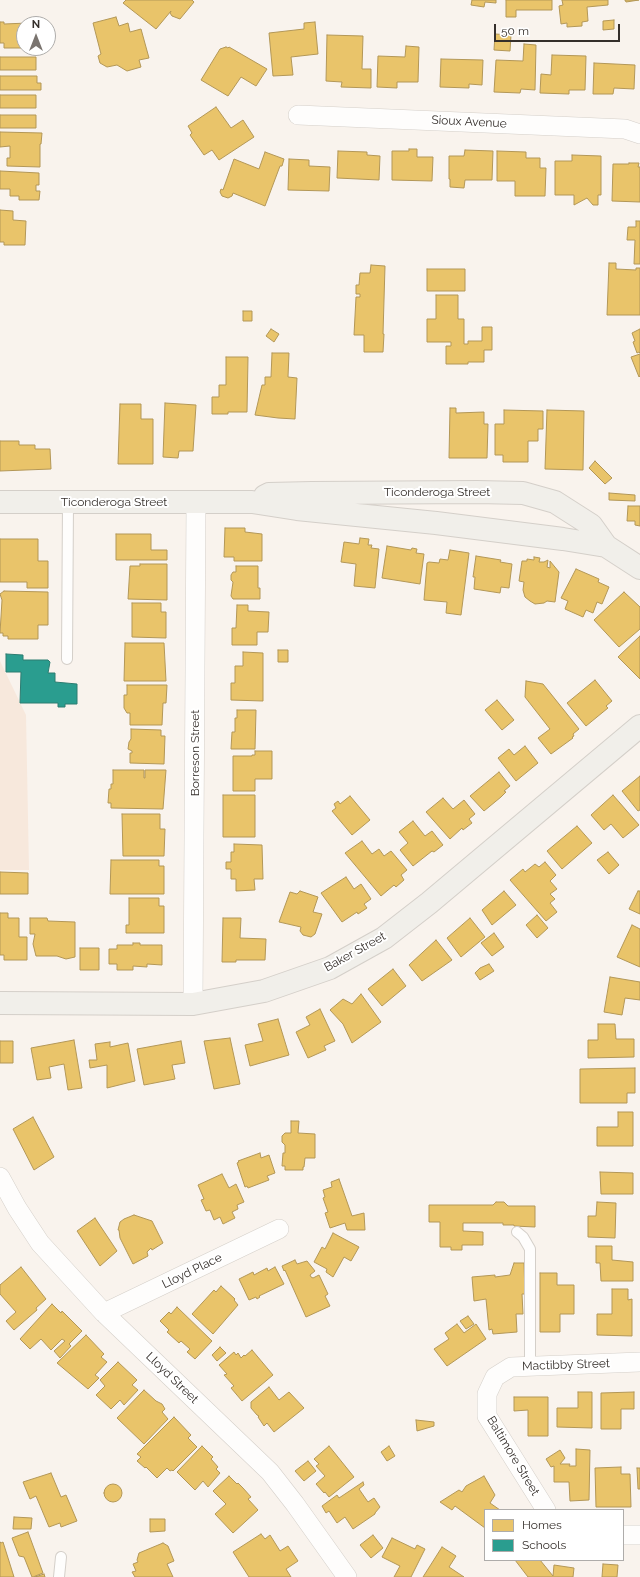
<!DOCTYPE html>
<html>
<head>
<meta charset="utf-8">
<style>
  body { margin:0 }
  #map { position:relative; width:640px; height:1577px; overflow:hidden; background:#f9f3ed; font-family:Raleway,sans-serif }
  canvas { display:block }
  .legend { position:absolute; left:484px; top:1509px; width:140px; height:52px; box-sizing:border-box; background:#fff; border:1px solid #aeacaa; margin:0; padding:5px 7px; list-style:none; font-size:12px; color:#352f2b }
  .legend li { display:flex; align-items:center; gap:8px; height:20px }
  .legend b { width:20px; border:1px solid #aeacaa }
  .north { position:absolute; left:16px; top:16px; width:40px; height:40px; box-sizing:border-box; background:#fff; border:1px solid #aeacaa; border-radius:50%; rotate:0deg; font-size:11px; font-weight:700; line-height:16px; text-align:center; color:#352f2b }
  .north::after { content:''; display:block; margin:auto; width:14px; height:18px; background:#7a746f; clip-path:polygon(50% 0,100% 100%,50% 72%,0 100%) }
  .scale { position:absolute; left:494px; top:24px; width:126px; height:18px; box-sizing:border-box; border:2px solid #352f2b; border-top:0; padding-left:5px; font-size:12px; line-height:14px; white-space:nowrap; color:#352f2b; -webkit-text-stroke:3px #fff; paint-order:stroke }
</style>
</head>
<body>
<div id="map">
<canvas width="640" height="1577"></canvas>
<ul class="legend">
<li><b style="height:11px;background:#e9c46a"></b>Homes</li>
<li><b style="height:11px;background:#2a9d8f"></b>Schools</li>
</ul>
<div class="north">N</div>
<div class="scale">50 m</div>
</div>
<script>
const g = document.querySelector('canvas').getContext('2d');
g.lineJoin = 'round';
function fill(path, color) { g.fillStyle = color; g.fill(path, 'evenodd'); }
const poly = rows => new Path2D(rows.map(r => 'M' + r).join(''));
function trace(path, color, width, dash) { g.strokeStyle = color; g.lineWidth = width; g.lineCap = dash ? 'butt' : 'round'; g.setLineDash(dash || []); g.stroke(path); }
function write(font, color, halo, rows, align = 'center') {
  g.font = font + ' Raleway,sans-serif'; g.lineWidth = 4; g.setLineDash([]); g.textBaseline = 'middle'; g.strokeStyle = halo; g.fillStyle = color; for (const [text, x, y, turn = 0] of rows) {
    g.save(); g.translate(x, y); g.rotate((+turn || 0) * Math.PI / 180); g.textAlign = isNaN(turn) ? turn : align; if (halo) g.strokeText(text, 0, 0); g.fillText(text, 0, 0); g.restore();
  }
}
const built = poly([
  [0,661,26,715,29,870,0,870]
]);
const homes = poly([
  [126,0,192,0,194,2,180,19,172,16,170,13,171,11,156,29,123,3,126,0],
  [472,0,496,0,496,3,485,2,484,7,471,5,472,0],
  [506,0,552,0,552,10,516,10,516,17,506,17,506,0],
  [562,0,608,0,608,5,587,7,588,21,582,22,582,26,567,27,567,23,561,24,559,6,563,5,562,0],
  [625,0,639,0,626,2,625,0],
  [116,17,119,26,128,23,130,32,141,29,149,58,139,60,141,67,127,71,117,65,107,67,100,63,98,56,101,54,93,23,116,17],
  [614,20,614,29,603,30,603,21,614,20],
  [0,22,4,22,4,24,28,23,28,22,48,22,48,24,24,24,24,47,22,47,22,48,4,48,4,43,0,43,0,22],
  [315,22,318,54,291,57,293,75,273,76,269,33,304,29,304,23,315,22],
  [495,34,511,35,510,51,494,50,495,34],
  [327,35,363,36,362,69,371,69,371,88,341,87,342,82,326,81,327,35],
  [524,44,536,45,535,90,521,89,520,93,494,92,496,60,523,61,524,44],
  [406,46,419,47,418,82,397,82,397,88,377,87,378,56,405,57,406,46],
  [226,47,228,48,229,47,267,69,256,86,241,77,228,96,201,80,220,49,226,47],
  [552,55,586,56,585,90,569,90,569,94,540,93,541,74,551,75,552,55],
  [0,57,36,57,36,70,0,70,0,57],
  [441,59,483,60,482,85,469,84,469,88,440,87,441,59],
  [594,63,635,65,634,89,614,88,613,94,593,94,594,63],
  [0,76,37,76,37,83,41,83,41,90,0,90,0,76],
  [0,95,36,95,36,108,0,108,0,95],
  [216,107,231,128,243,120,254,137,219,160,212,150,204,155,190,135,192,133,188,126,216,107],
  [0,115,36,115,36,128,0,128,0,115],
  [0,132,42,133,41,144,40,144,40,167,7,166,7,158,10,158,10,146,0,147,0,132],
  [409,149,417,149,417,157,433,157,432,181,392,180,392,151,409,151,409,149],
  [465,150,493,151,492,180,465,180,464,188,450,187,450,179,449,179,449,156,464,156,465,150],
  [338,151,367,152,367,155,380,156,379,180,337,178,338,151],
  [497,151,526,152,526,158,540,158,540,168,546,168,545,196,515,196,515,181,497,181,497,151],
  [265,152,284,159,282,166,280,166,265,206,233,193,232,196,228,198,222,196,220,192,221,189,223,190,234,159,259,169,265,152],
  [572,155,601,156,601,195,598,195,598,205,593,205,587,198,574,205,574,195,555,195,555,161,572,161,572,155],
  [289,159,309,160,309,166,330,167,329,191,288,190,289,159],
  [629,163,639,163,638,167,640,167,640,202,612,201,613,164,629,164,629,163],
  [0,171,39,173,39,185,36,185,36,191,40,191,39,200,19,200,19,196,10,196,10,189,0,189,0,171],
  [0,210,13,211,13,220,26,221,25,245,4,245,4,242,0,242,0,210],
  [636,221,640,221,640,264,634,264,635,240,627,240,628,227,636,227,636,221],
  [609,263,616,263,616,269,636,270,636,268,640,268,640,315,607,315,609,263],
  [371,265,385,266,383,334,384,334,383,352,364,352,364,335,354,335,356,297,360,297,360,294,356,294,356,285,359,285,360,273,370,273,371,265],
  [427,269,465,269,465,291,427,291,427,269],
  [436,295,458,295,458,319,464,319,464,344,468,344,468,341,482,341,482,327,492,327,492,350,484,350,484,362,468,362,468,364,446,364,446,346,451,346,451,342,427,342,427,319,436,319,436,295],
  [243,311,252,311,252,321,243,321,243,311],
  [271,329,279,334,274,342,266,336,271,329],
  [640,329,640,353,639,352,637,353,633,342,635,341,632,333,640,329],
  [272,353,289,353,288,377,297,378,295,419,278,418,255,415,262,385,265,385,265,377,271,377,272,353],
  [640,354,640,376,639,377,631,357,640,354],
  [226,357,248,357,247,412,228,412,228,414,212,414,212,397,219,397,219,385,226,385,226,357],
  [165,403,196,405,193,451,179,451,178,458,163,457,165,403],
  [120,404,141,404,141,419,153,419,153,464,118,464,120,404],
  [450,408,456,408,456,413,484,412,484,424,488,424,487,458,449,458,450,408],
  [504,410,543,411,543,429,538,429,538,441,528,441,528,462,503,462,503,455,495,455,495,424,504,424,504,410],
  [547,410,584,411,583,470,545,469,547,410],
  [0,441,19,441,19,445,35,445,35,449,50,449,51,469,0,471,0,441],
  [595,461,612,478,605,484,589,468,595,461],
  [609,493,635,495,635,501,609,500,609,493],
  [628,506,640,506,640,526,635,525,635,521,627,521,628,506],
  [225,528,245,528,245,532,262,534,262,561,234,561,234,557,224,557,225,528],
  [116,534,151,534,151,550,167,550,167,560,116,560,116,534],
  [360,538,369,539,368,545,372,545,371,548,379,549,375,588,354,586,356,564,341,562,344,542,359,544,360,538],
  [0,539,38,539,38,561,48,561,48,588,27,588,27,582,0,582,0,539],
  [387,546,411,550,412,548,417,549,416,553,424,554,420,584,382,578,387,546],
  [450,550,469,553,461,615,446,613,447,602,424,600,427,563,429,562,439,563,440,559,448,560,450,550],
  [476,556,501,560,500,562,512,564,509,588,501,587,500,593,474,589,475,577,473,577,476,556],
  [534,557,540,558,539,562,544,562,548,560,547,567,550,568,550,561,559,572,555,602,547,601,544,603,535,604,530,601,525,597,523,590,524,582,519,581,522,561,527,561,527,559,534,560,534,557],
  [140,564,167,564,167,600,128,599,130,566,140,566,140,564],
  [236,566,258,566,258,588,260,588,260,599,233,599,231,596,233,582,231,580,231,575,233,572,236,572,236,566],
  [576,569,599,579,598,582,609,587,602,604,597,602,593,613,586,610,583,617,565,609,568,601,561,598,576,569],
  [4,591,48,592,48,625,38,625,38,639,8,639,8,636,3,636,3,633,0,633,2,600,0,594,4,591],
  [624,592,640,607,640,629,619,647,594,620,624,592],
  [132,603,161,603,161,612,166,612,166,638,132,637,132,603],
  [237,605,248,605,248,611,269,612,268,632,257,632,257,645,232,645,232,628,236,628,237,605],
  [640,636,640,679,618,657,640,636],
  [125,643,164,643,166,681,124,681,125,643],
  [278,650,288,650,288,662,278,662,278,650],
  [243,652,263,653,263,701,231,700,231,683,235,683,235,666,243,666,243,652],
  [595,680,612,701,606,706,608,708,586,726,567,703,595,680],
  [526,681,543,684,579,729,573,734,574,736,572,737,573,738,551,754,538,738,550,729,525,697,526,681],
  [127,685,167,685,166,703,163,703,162,725,130,725,130,713,127,713,124,708,124,695,127,695,127,685],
  [497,700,514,720,502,730,485,710,497,700],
  [237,710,256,710,255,749,231,749,232,732,235,732,235,718,237,718,237,710],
  [131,729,161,730,161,736,165,736,164,764,130,763,130,753,132,753,132,751,128,749,129,742,131,739,131,729],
  [525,746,538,763,516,781,498,758,509,749,514,755,525,746],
  [255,751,272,751,272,779,255,779,255,791,233,791,233,756,252,756,252,755,255,755,255,751],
  [113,770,144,770,144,778,145,778,145,770,166,770,163,809,111,808,111,803,108,803,109,789,111,789,111,784,113,784,113,770],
  [499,772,510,786,504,791,506,792,501,797,484,811,470,796,499,772],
  [640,776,640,810,638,811,622,791,640,776],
  [223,795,255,795,255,837,223,837,223,795],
  [613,795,639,825,623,838,611,824,604,830,591,815,613,795],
  [350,796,370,820,352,835,332,811,336,808,334,804,338,801,340,804,350,796],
  [443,798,453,809,464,800,475,814,469,819,472,823,463,830,462,828,450,839,426,812,443,798],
  [122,814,160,814,160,829,165,829,164,856,123,856,122,814],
  [413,821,425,836,432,831,443,845,434,852,432,851,413,866,400,850,408,843,399,832,413,821],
  [577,826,592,843,562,869,547,851,577,826],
  [362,841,372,854,379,849,384,856,391,851,407,870,401,875,404,880,396,887,394,885,381,896,345,853,362,841],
  [234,844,262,845,263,879,254,879,255,890,236,891,236,879,231,879,231,869,226,869,226,862,231,862,231,852,234,852,234,844],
  [608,852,619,865,609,874,597,860,608,852],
  [111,860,159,860,159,866,164,866,164,894,110,894,111,860],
  [545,862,556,875,550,881,557,889,550,894,555,899,550,903,557,912,546,921,510,880,523,869,525,872,535,864,539,867,545,862],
  [0,872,28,873,28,894,0,894,0,872],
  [346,877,354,889,361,884,371,899,364,904,367,908,358,914,357,912,342,922,321,893,346,877],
  [300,891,318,897,313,912,322,914,315,934,311,937,303,935,300,931,301,927,279,922,290,892,297,894,300,891],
  [504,891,516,905,492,925,482,910,504,891],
  [638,891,640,891,640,914,629,909,638,891],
  [129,898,159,898,159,906,164,906,164,933,126,933,126,925,129,925,129,898],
  [0,913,8,913,8,918,19,918,19,937,27,937,27,960,4,960,4,955,0,955,0,913],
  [537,915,548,928,537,938,526,925,537,915],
  [30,918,47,918,48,921,75,922,75,957,66,959,57,956,36,956,33,944,35,934,30,934,30,918],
  [223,918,241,918,240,938,266,939,265,960,236,960,236,962,222,962,223,918],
  [470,918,485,937,461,957,447,938,470,918],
  [632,925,640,929,640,967,617,957,632,925],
  [494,933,504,947,492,956,481,943,494,933],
  [436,940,452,960,422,981,409,965,436,940],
  [133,943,140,943,140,945,162,945,162,965,147,964,147,967,133,966,133,970,117,970,117,964,109,964,109,949,117,949,117,945,133,945,133,943],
  [80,948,99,948,99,970,80,970,80,948],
  [489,964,494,971,480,980,475,973,480,968,489,964],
  [393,969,406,986,382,1006,368,989,393,969],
  [610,977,640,982,640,1000,625,998,622,1015,604,1012,610,977],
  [361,994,381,1022,352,1043,343,1024,330,1010,343,999,352,1004,361,994],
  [320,1009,335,1041,324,1046,326,1050,308,1058,296,1032,310,1025,306,1017,320,1009],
  [278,1019,289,1055,250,1066,245,1045,263,1041,258,1024,278,1019],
  [598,1024,615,1024,616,1039,634,1039,634,1057,588,1058,588,1040,598,1040,598,1024],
  [230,1038,240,1084,214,1089,204,1041,230,1038],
  [74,1040,82,1088,68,1090,64,1064,49,1067,51,1078,37,1080,31,1048,74,1040],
  [0,1041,13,1041,13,1063,0,1063,0,1041],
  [181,1041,185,1063,172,1065,175,1079,144,1085,137,1049,181,1041],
  [110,1042,110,1047,128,1043,135,1081,107,1088,107,1065,90,1068,89,1060,97,1060,95,1044,110,1042],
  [635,1068,635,1093,627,1093,627,1103,580,1103,580,1069,635,1068],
  [618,1112,633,1112,633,1146,597,1146,597,1127,618,1127,618,1112],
  [33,1117,54,1157,34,1170,13,1129,33,1117],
  [291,1121,299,1121,298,1133,315,1134,315,1158,305,1158,304,1167,303,1167,303,1170,285,1170,285,1166,282,1166,283,1153,285,1153,285,1145,282,1142,282,1136,285,1133,291,1133,291,1121],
  [260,1153,261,1158,269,1155,275,1173,267,1176,269,1180,248,1188,247,1186,245,1187,237,1163,239,1162,238,1161,260,1153],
  [600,1172,633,1173,633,1194,601,1194,600,1172],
  [222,1174,229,1188,236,1184,244,1202,237,1205,238,1209,232,1212,235,1218,223,1224,220,1217,214,1220,210,1210,206,1211,201,1200,204,1199,198,1185,222,1174],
  [339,1179,352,1216,364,1213,365,1230,347,1230,345,1223,330,1228,325,1213,328,1212,323,1198,325,1197,323,1190,332,1187,331,1182,339,1179],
  [496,1202,504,1202,508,1206,535,1206,535,1227,514,1226,514,1225,503,1225,503,1223,463,1223,463,1231,483,1232,483,1245,462,1245,462,1250,451,1250,451,1247,440,1247,440,1222,429,1222,429,1205,493,1205,496,1202],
  [597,1202,616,1203,615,1238,588,1237,588,1216,596,1216,597,1202],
  [134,1215,152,1221,163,1243,152,1250,151,1248,147,1252,148,1256,133,1264,120,1238,119,1230,118,1230,120,1222,124,1219,134,1215],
  [95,1218,117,1251,100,1266,77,1231,95,1218],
  [333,1233,359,1247,351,1261,344,1257,333,1277,326,1272,327,1269,314,1262,322,1247,325,1249,333,1233],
  [596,1246,612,1246,612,1260,633,1262,633,1281,601,1281,600,1263,596,1263,596,1246],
  [295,1260,297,1264,307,1261,315,1271,310,1275,311,1277,313,1278,319,1275,328,1294,325,1296,330,1306,306,1317,285,1270,284,1271,282,1266,295,1260],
  [514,1263,524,1263,525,1294,522,1294,523,1314,516,1314,517,1332,493,1334,492,1329,489,1330,486,1299,474,1301,472,1277,495,1275,495,1277,510,1275,514,1263],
  [21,1267,46,1299,36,1308,37,1310,14,1330,6,1321,16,1312,0,1294,0,1285,21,1267],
  [275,1267,284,1284,259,1296,260,1297,257,1299,256,1297,249,1300,239,1279,253,1272,254,1275,267,1268,268,1271,275,1267],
  [540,1273,557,1273,557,1285,574,1285,574,1314,560,1314,560,1332,540,1332,540,1273],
  [221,1286,235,1299,234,1300,238,1305,213,1334,192,1314,214,1290,216,1292,221,1286],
  [612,1289,628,1289,628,1300,632,1299,632,1336,597,1335,597,1314,612,1314,612,1289],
  [52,1304,61,1313,62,1311,82,1331,69,1344,71,1346,60,1358,54,1351,65,1341,62,1339,51,1350,41,1339,30,1349,20,1339,52,1304],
  [177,1307,212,1341,195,1359,187,1352,190,1349,181,1341,179,1343,167,1332,169,1330,160,1321,169,1312,171,1314,177,1307],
  [468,1316,474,1324,466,1329,460,1321,468,1316],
  [457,1324,464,1333,476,1324,486,1339,447,1366,434,1349,449,1339,445,1333,457,1324],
  [86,1335,104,1354,101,1357,107,1362,95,1375,99,1378,88,1389,57,1363,86,1335],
  [220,1347,226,1353,217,1361,212,1355,220,1347],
  [252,1350,273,1375,242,1401,231,1388,234,1386,224,1375,227,1374,219,1365,234,1352,236,1355,238,1353,241,1358,244,1355,245,1356,252,1350],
  [118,1362,137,1380,132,1385,138,1390,124,1405,120,1400,111,1409,96,1395,105,1386,100,1380,118,1362],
  [269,1387,279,1400,289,1392,304,1408,274,1432,267,1423,264,1426,258,1417,259,1416,257,1415,251,1408,251,1402,269,1387],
  [144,1390,156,1401,162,1404,165,1409,162,1412,168,1419,144,1444,117,1418,144,1390],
  [578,1392,592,1392,592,1428,557,1427,557,1408,578,1408,578,1392],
  [634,1392,634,1409,621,1409,621,1429,601,1429,601,1393,634,1392],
  [514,1397,548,1397,548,1436,528,1436,528,1410,514,1411,514,1397],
  [174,1417,191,1435,188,1438,197,1447,173,1471,172,1470,170,1471,167,1468,157,1478,146,1467,145,1468,137,1461,141,1457,137,1454,174,1417],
  [416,1420,434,1422,434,1426,417,1431,416,1420],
  [202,1446,213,1457,211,1459,218,1467,216,1469,220,1473,208,1487,203,1481,195,1490,177,1472,202,1446],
  [329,1446,354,1477,329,1497,325,1492,324,1493,316,1484,325,1476,316,1466,319,1464,314,1459,329,1446],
  [389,1446,395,1456,387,1461,381,1452,389,1446],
  [576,1449,590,1450,589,1500,570,1501,569,1482,554,1482,554,1466,551,1467,546,1459,560,1450,565,1458,560,1464,570,1464,569,1466,576,1466,576,1449],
  [308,1461,316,1471,304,1481,295,1471,308,1461],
  [621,1467,621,1474,630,1474,631,1507,596,1507,595,1468,621,1467],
  [637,1468,640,1468,640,1489,638,1489,637,1468],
  [51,1473,61,1497,66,1495,77,1521,61,1527,60,1523,49,1527,36,1496,30,1499,23,1482,51,1473],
  [229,1476,237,1484,238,1483,243,1488,251,1497,248,1499,258,1510,233,1533,215,1514,226,1504,213,1491,229,1476],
  [484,1476,495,1495,490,1503,500,1510,485,1510,485,1528,455,1506,452,1510,440,1502,459,1490,462,1492,466,1486,484,1476],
  [363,1482,364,1485,359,1489,368,1502,374,1498,380,1507,375,1513,375,1514,353,1529,345,1517,337,1523,329,1511,326,1513,322,1506,337,1495,339,1498,363,1482],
  '104 1493a9 9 0 1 1 18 0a9 9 0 1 1-18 0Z',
  [14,1517,32,1518,31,1529,13,1529,14,1517],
  [150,1519,165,1519,165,1531,150,1532,150,1519],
  [28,1532,43,1573,33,1577,32,1577,24,1557,19,1556,12,1538,28,1532],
  [261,1534,265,1539,270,1535,280,1551,288,1546,298,1561,286,1569,291,1577,249,1577,233,1552,261,1534],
  [373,1535,383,1548,371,1558,360,1545,373,1535],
  [392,1538,415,1549,417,1545,425,1549,411,1577,394,1577,400,1566,382,1557,392,1538],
  [0,1542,1,1543,3,1542,14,1577,0,1577,0,1542],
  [163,1543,168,1546,174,1561,167,1564,173,1577,135,1577,132,1572,136,1571,133,1564,138,1562,137,1560,139,1553,163,1543],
  [442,1547,456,1556,449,1567,464,1577,423,1577,442,1547],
  [515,1560,540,1560,553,1576,554,1565,574,1568,573,1577,528,1577,515,1560],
  [603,1564,618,1565,617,1577,602,1577,603,1564],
  [44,1574,45,1577,35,1577,44,1574]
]);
const schools = poly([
  [6,654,23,655,23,660,48,660,50,662,48,673,55,673,55,682,77,684,77,704,65,704,65,707,58,707,58,703,20,703,21,672,6,672,6,654]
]);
const lane = poly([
  [67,659,68,502],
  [517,1232,523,1237,530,1249,530,1366],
  [59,1577,61,1557]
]);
const street = poly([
  [298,115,625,129,640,134],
  [193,1004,196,501],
  [0,1177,17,1208,40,1243,104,1313,270,1472,295,1504,347,1577],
  [104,1313,279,1229],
  [546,1510,487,1416,487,1394,495,1377,511,1367,640,1362],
  [623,1535,640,1535]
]);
const secondary = poly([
  [265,496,269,494,312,493,477,492,523,493,555,502,591,525,606,546,640,568],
  [0,502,252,502,297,509,436,523,563,539,606,546],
  [0,1003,193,1004,264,991,330,968,384,938,429,903,640,726]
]);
const streetNames = [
  ["Sioux Avenue",469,122,3],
  ["Ticonderoga Street",437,492],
  ["Ticonderoga Street",114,502],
  ["Borreson Street",195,753,-90],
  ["Baker Street",355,952,-29],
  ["Lloyd Place",192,1271,-26],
  ["Mactibby Street",566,1365,-2],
  ["Lloyd Street",172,1378,44],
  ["Baltimore Street",513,1456,59]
];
fill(built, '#f7e8dc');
fill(homes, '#e9c46a');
trace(homes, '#b39757', 1);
fill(schools, '#2a9d8f');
trace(schools, '#2d7c71', 1);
trace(lane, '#d4cfc9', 12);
trace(street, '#d4cfc9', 20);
trace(secondary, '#d4cfc9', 24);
trace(lane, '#fefdfc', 10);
trace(street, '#fefdfc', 19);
trace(secondary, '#f1efea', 22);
write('12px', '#352f2b', '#fff', streetNames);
</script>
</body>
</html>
